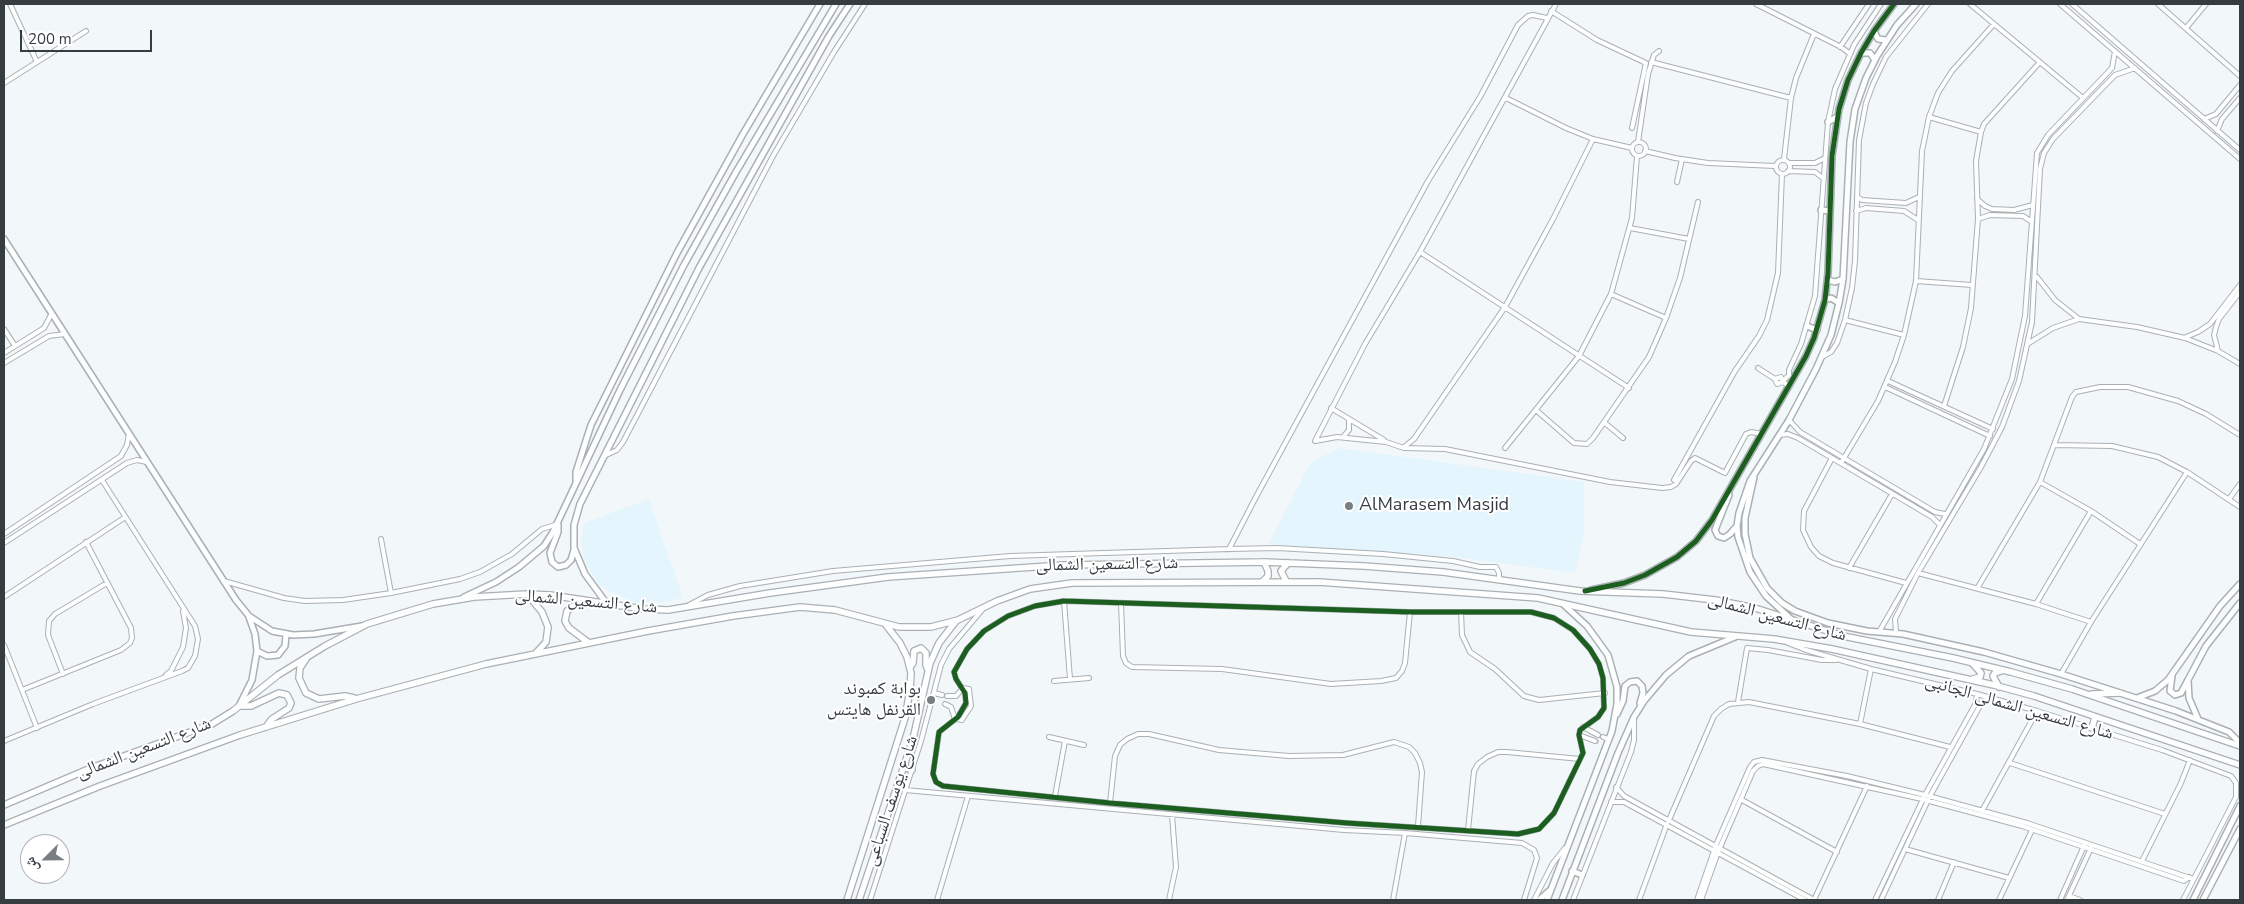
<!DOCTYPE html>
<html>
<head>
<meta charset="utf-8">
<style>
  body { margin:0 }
  #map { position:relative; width:2244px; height:904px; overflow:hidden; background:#f2f8fa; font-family:"Nunito Sans","Noto Naskh Arabic",sans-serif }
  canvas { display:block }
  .frame { position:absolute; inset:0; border:5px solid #363d41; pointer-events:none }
  .north { position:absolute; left:20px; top:834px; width:50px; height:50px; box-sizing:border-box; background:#fff; border:1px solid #afb1b3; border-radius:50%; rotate:247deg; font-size:14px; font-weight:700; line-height:20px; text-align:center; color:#363d41 }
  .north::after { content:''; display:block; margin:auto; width:18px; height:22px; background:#787e82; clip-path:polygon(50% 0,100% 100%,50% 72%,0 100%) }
  .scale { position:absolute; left:20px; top:30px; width:132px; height:22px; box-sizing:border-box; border:2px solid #363d41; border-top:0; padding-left:6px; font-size:15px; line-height:18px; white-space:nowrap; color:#363d41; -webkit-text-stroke:4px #fff; paint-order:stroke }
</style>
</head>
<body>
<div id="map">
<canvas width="2244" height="904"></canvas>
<div class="frame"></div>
<div class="north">ش</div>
<div class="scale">200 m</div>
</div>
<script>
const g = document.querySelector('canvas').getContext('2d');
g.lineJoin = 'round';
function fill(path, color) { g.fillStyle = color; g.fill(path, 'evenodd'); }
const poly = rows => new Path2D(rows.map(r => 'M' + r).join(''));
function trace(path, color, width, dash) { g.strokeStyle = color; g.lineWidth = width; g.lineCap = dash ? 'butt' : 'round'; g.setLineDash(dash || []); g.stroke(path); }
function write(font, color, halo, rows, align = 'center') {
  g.font = font + ' "Nunito Sans","Noto Naskh Arabic",sans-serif'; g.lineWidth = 4; g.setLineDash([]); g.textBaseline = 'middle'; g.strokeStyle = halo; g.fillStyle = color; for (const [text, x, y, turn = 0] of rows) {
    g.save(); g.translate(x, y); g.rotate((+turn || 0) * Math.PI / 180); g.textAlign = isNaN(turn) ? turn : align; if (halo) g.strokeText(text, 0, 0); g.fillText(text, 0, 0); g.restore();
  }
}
const built = poly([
  [1340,448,1584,482,1584,533,1575,573,1453,557,1268,544,1311,462],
  [649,499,683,598,657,603,634,602,623,598,605,589,597,581,585,562,581,542,584,523]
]);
const streetTunnel = poly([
  [1595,741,1600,743]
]);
const street = poly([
  [10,4,37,62],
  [1756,4,1841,47,1849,53],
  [1970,4,2083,98],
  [2060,4,2240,159],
  [2072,4,2240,150],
  [2158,4,2240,76],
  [1551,11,1597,40,1646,63,1632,128],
  [2186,28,2206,4],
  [1840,47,1869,4],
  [1651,62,1791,98],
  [4,83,86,31],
  [1506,98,1566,128,1593,139,1632,148],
  [1929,117,1981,132],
  [2204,119,2216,114,2240,85],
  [2217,131,2222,119,2240,98],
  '1632 149a7 7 0 1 1 14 0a7 7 0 1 1-14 0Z',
  [1638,142,1648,74,1654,55,1659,51],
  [1645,151,1675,158,1708,163,1775,166],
  [1784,159,1791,98,1796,78,1814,34],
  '1776 167a7 7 0 1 1 14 0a7 7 0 1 1-14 0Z',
  [1789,163,1815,163,1825,158],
  [1788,171,1815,172,1824,179],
  [1677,182,1682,159],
  [1857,197,1862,200,1906,203,1919,197],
  [1977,199,1985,206,1992,209,2014,210,2033,205],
  [1856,211,1866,208,1904,211,1918,220],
  [1978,219,1990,215,2023,216,2032,222],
  [1630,228,1689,239],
  [1420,252,1629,388],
  [2037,277,2055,300,2079,319],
  [1916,281,1972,285],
  [1611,294,1666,318],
  [1845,320,1904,335],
  [4,329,15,346],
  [2186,337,2198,332,2210,324,2240,285],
  [2029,343,2053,328,2079,319,2137,327,2185,338,2218,351,2240,364],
  [2218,351,2214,335,2216,327,2219,319,2240,292],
  [4,353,44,328,52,313],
  [1822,357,1831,352,1837,343,1845,320,1852,288,1855,261,1859,140,1866,103,1873,84,1886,57,1928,4],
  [4,363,49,336,65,334],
  [1758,368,1775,379],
  [1783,381,1789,375,1789,370,1801,344,1815,296,1828,122,1835,89,1854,45,1881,4],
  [1888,381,1993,429],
  [1783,382,1777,384,1775,379,1781,377,1783,382,1789,386],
  [1885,387,1990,436],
  [1944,406,1963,347,1971,308,1978,219,1976,161,1981,132,1984,124,2040,62],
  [1331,408,1384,440],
  [1537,411,1574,443,1587,444,1593,438,1649,357,1666,318,1680,278,1698,202],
  [1789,420,1800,432,1935,512,1945,514],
  [1605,423,1623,438],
  [1779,435,1788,434,1798,438,1932,517,1939,524],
  [1343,437,1349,430,1349,420],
  [1315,441,1365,344,1420,252,1556,4],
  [1315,441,1337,437,1386,442,1404,448,1445,449,1610,482,1662,488,1671,487,1676,484,1691,461,1695,458,1725,473,1746,434,1751,432,1762,434],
  [2055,445,2112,446,2158,457,2187,472,2240,507],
  [1404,447,1414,439,1505,307,1553,219,1593,139],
  [1505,448,1579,356,1611,294,1632,218,1637,156],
  [604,456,617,450,623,442,773,156,834,52,865,4],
  [1832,458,1804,511,1803,530,1811,547,1819,556,1833,563,1906,583],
  [1841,463,1878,401,1895,362,1904,335,1916,281,1922,151,1929,117,1938,93,1952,71,1994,24],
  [1674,480,1735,371,1759,336,1767,320,1778,273,1782,174],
  [2040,482,2091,511,2140,544],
  [2229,499,2240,484],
  [4,534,121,456,127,445,129,433],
  [381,539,391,593],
  [4,543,127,463,137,460,147,462],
  [1229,549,1257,495,1428,181,1480,97,1518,25,1528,16,1533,15,1547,18],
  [1849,568,1892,494],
  [1918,573,2036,604,2091,622],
  [224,581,284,598,305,601,343,600,391,593,460,579,480,572,512,554,542,529,558,524],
  [1978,587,2040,482,2072,397,2076,392,2100,387,2128,387,2178,401,2206,414,2240,435],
  [4,597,124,518],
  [1064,601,1410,612,1531,612,1554,618,1573,630,1590,649,1599,664,1603,678,1604,708,1598,717,1580,730,1579,735,1583,753,1554,813,1539,829,1518,834,1347,823,1110,803,943,786,936,782,933,774,939,732,958,717,966,703,965,693,956,679,954,672,967,649,984,631,1008,616,1035,606,1064,601],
  [1064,601,1070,679],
  [1121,603,1123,656,1126,663,1132,667,1222,669,1331,684,1381,681,1396,678,1402,671,1405,663,1410,612],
  [2036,604,2091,511],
  [689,605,708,595,740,586,833,571,1010,556,1229,549,1277,548,1383,554,1453,561,1480,567,1496,567,1499,573,1499,580],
  [1461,612,1462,635,1470,652,1495,669,1524,696,1539,700,1605,693],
  [1879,632,1984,449,2012,379,2025,316,2037,153,2048,135,2112,68,2115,51],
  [1896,632,1895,619,1918,573,1981,467,2002,427,2019,381,2032,322,2040,169,2044,153,2053,139,2115,75,2135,68],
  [1788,643,1806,650,1871,669,1977,694,2037,711,2162,750,2231,776,2236,783,2236,797,2183,900],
  [4,645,37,728],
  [63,674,48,635,49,621,55,614,107,583],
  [2061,674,2091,622,2187,472],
  [166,675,171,671,183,647,186,628,183,611],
  [1054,681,1089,678],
  [22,690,121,650,130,643,132,638,131,628,86,542],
  [934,693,942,695],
  [947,696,956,696,963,688],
  [1738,702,1747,648,1768,650,1822,660,1836,660],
  [945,704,951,707,955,719],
  [955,719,962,720,971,706,969,689,963,688],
  [1860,724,1871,669],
  [1583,727,1598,735],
  [1579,735,1595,741],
  [1049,737,1084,745],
  [1603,737,1608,739],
  [4,741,93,704,182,671,188,668,195,656,198,639,195,626,102,480],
  [2010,763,2165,814],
  [1616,787,1624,796,1814,900],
  [905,790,1344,830,1405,833,1522,843,1534,850,1537,858,1524,900],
  [1055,796,1065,741],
  [1742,800,1837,852],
  [1611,802,1624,802,1805,900],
  [1110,803,1115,756,1120,745,1127,739,1138,734,1149,734,1219,750,1289,756,1343,755,1394,742,1409,747,1415,753,1420,763,1422,772,1418,826],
  [1982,811,2037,711],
  [1669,820,1714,716,1721,709,1729,704,1749,702,1860,724,1950,747],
  [1468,830,1474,771,1478,764,1487,757,1498,752,1507,752,1580,759],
  [1905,849,2009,878],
  [2142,861,2181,783,2190,760],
  [2069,896,2080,900],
  [870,900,921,741,941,665,949,649,982,610],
  [937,900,968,796],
  [1169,900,1176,867,1172,815],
  [1393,900,1405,833],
  [1534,900,1553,863,1565,848],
  [1573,900,1631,752,1634,740,1634,719],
  [1639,900,1667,824],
  [1697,900,1716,845,1750,767,1754,762,1762,760,1847,776,1925,795,2027,823,2193,879],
  [1701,900,1718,852,1753,771,1758,766,1763,764,1922,799,2022,826,2184,881,2189,877],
  [1814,900,1867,786],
  [1875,900,1925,795,1976,703,1977,694],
  [1881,900,1930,796,1981,704,1988,697],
  [1938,900,1954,862],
  [1999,900,2032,830],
  [2060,900,2084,846],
  [2067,900,2091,848]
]);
const secondary = poly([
  [1874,31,1878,39,1886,40],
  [1861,53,1870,53,1875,60],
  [1828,122,1837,117],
  [1821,210,1830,211],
  [4,239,236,600,249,616,272,631,293,635,314,634,362,626],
  [1828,280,1835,282,1843,279],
  [1825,300,1831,298,1839,303],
  [1807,326,1817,330],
  [1754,477,1745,518,1745,534,1750,558,1767,588,1782,603,1795,611,1828,623,1867,631,1903,634,1984,652,2061,674,2176,711,2229,732,2240,743],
  [576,482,576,472,591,425,677,253,743,134,820,4],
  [1729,495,1715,530,1718,536,1724,538,1730,534,1737,526],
  [558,525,558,532,550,553,552,562,558,567,566,565,571,560,574,550],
  [1591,590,1624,583,1645,575,1677,557,1696,541,1712,520,1806,356,1814,338,1825,300,1828,273,1832,156,1839,109,1848,80,1861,53,1874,31,1894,4],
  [464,597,496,582,519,567,544,546,553,532,620,390,684,265,736,172,836,4],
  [607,604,585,574,574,548,574,525,580,504,699,268,829,36,850,4],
  [1792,620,1766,596,1750,572,1738,537,1737,526,1739,513,1750,481,1789,420,1816,369,1831,335,1839,303,1843,279,1850,142,1855,109,1866,78,1877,56,1897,25,1916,4],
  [257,651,267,656,278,655,285,646,286,635],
  [2172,676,2170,691,2175,695,2181,693,2188,680],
  [2137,698,2155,691,2168,680,2220,606,2240,584],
  [240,704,252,680,257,651,255,634,249,617],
  [1617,714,1623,701,1625,686,1630,682,1637,681,1642,686,1643,693,1640,703],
  [2198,719,2189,698,2188,680,2206,646,2240,603],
  [1572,871,1582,875],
  [1539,900,1549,891],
  [1547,900,1612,731,1617,704,1617,687,1608,655,1587,626,1563,604],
  [1562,900,1618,753,1634,717,1644,701,1666,675,1689,656,1735,637],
  [2193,900,2240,806],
  [2203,900,2240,829]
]);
const primary = poly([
  [1263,581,1268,576,1268,571,1264,562],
  [1286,581,1281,571,1288,563],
  [527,594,542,612,548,627,546,642,536,653],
  [582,600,567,611,565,621,569,628,589,643],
  [306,659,300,668,299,678,306,693,319,699,345,696,354,698],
  [1972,663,1981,673,1980,677,1973,679],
  [910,667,913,663,914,651,921,648,926,653,926,665,928,670],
  [1999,687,1993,676,1995,673,2001,671],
  [2092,694,2120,693],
  [239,706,251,706,279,693,287,695,291,703,289,708,272,719,266,727],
  [2092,728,2095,717],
  [903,767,912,770],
  [4,805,91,768,212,724,233,711,278,675,325,646,367,624,433,604,474,597,527,594,550,595,643,609,668,610,770,593,888,577,1063,565,1264,562,1364,566,1443,572,1580,591,1663,594,1715,600,1755,608,1843,636,1953,658,2011,672,2072,689,2240,746],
  [4,825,100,786,240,735,356,699,486,664,648,631,733,616,800,607,835,610,899,627,931,627,958,620,997,601,1030,589,1072,583,1319,582,1538,598,1691,632,1774,639,1832,649,1994,685,2034,696,2240,765],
  [847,900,905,718,910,690,911,673,907,657,900,643,886,625],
  [859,900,913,739,930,663,939,643,956,621]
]);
const cycleway = poly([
  [1585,591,1624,583,1645,575,1677,557,1696,541,1712,520,1806,356,1814,338,1825,300,1828,273,1832,156,1839,109,1848,80,1861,53,1874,31,1894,4],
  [1064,601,1410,612,1531,612,1554,618,1573,630,1590,649,1599,664,1603,678,1604,708,1598,717,1580,730,1579,735,1583,753,1554,813,1539,829,1518,834,1347,823,1110,803,943,786,936,782,933,774,939,732,958,717,966,703,965,693,956,679,954,672,967,649,984,631,1008,616,1035,606,1064,601]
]);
const markers = [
  [1349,506,5,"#787e82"],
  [931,700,5,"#787e82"]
];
const poiNames = [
  ["AlMarasem Masjid",1359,506],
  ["بوابة كمبوند",921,690,"right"],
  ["القرنفل هايتس",921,711,"right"]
];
const streetNames = [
  ["شارع التسعين الشمالى",1107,565,-1],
  ["شارع التسعين الشمالى",586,602,5],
  ["شارع التسعين الشمالى",1777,618,15],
  ["شارع التسعين الشمالى الجانبى",2019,708,16],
  ["شارع التسعين الشمالى",144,749,-21],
  ["شارع يوسف السباعى",892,801,-72]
];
fill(built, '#e4f5fd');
trace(streetTunnel, '#ccd3d5', 4, [4, 2]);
trace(street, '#aab0b3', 6);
trace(secondary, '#aab0b3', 8);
trace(primary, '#aab0b3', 8);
trace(street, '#fdfefe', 4);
trace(secondary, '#fdfefe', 5);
trace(primary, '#fdfefe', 5.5);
trace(cycleway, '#1b5e20', 5);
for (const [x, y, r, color] of markers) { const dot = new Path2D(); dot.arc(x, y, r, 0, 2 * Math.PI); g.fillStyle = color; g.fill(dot); trace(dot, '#fff', 2); }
write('18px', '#363d41', '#fff', poiNames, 'left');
write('18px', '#363d41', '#fff', streetNames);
</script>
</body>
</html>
